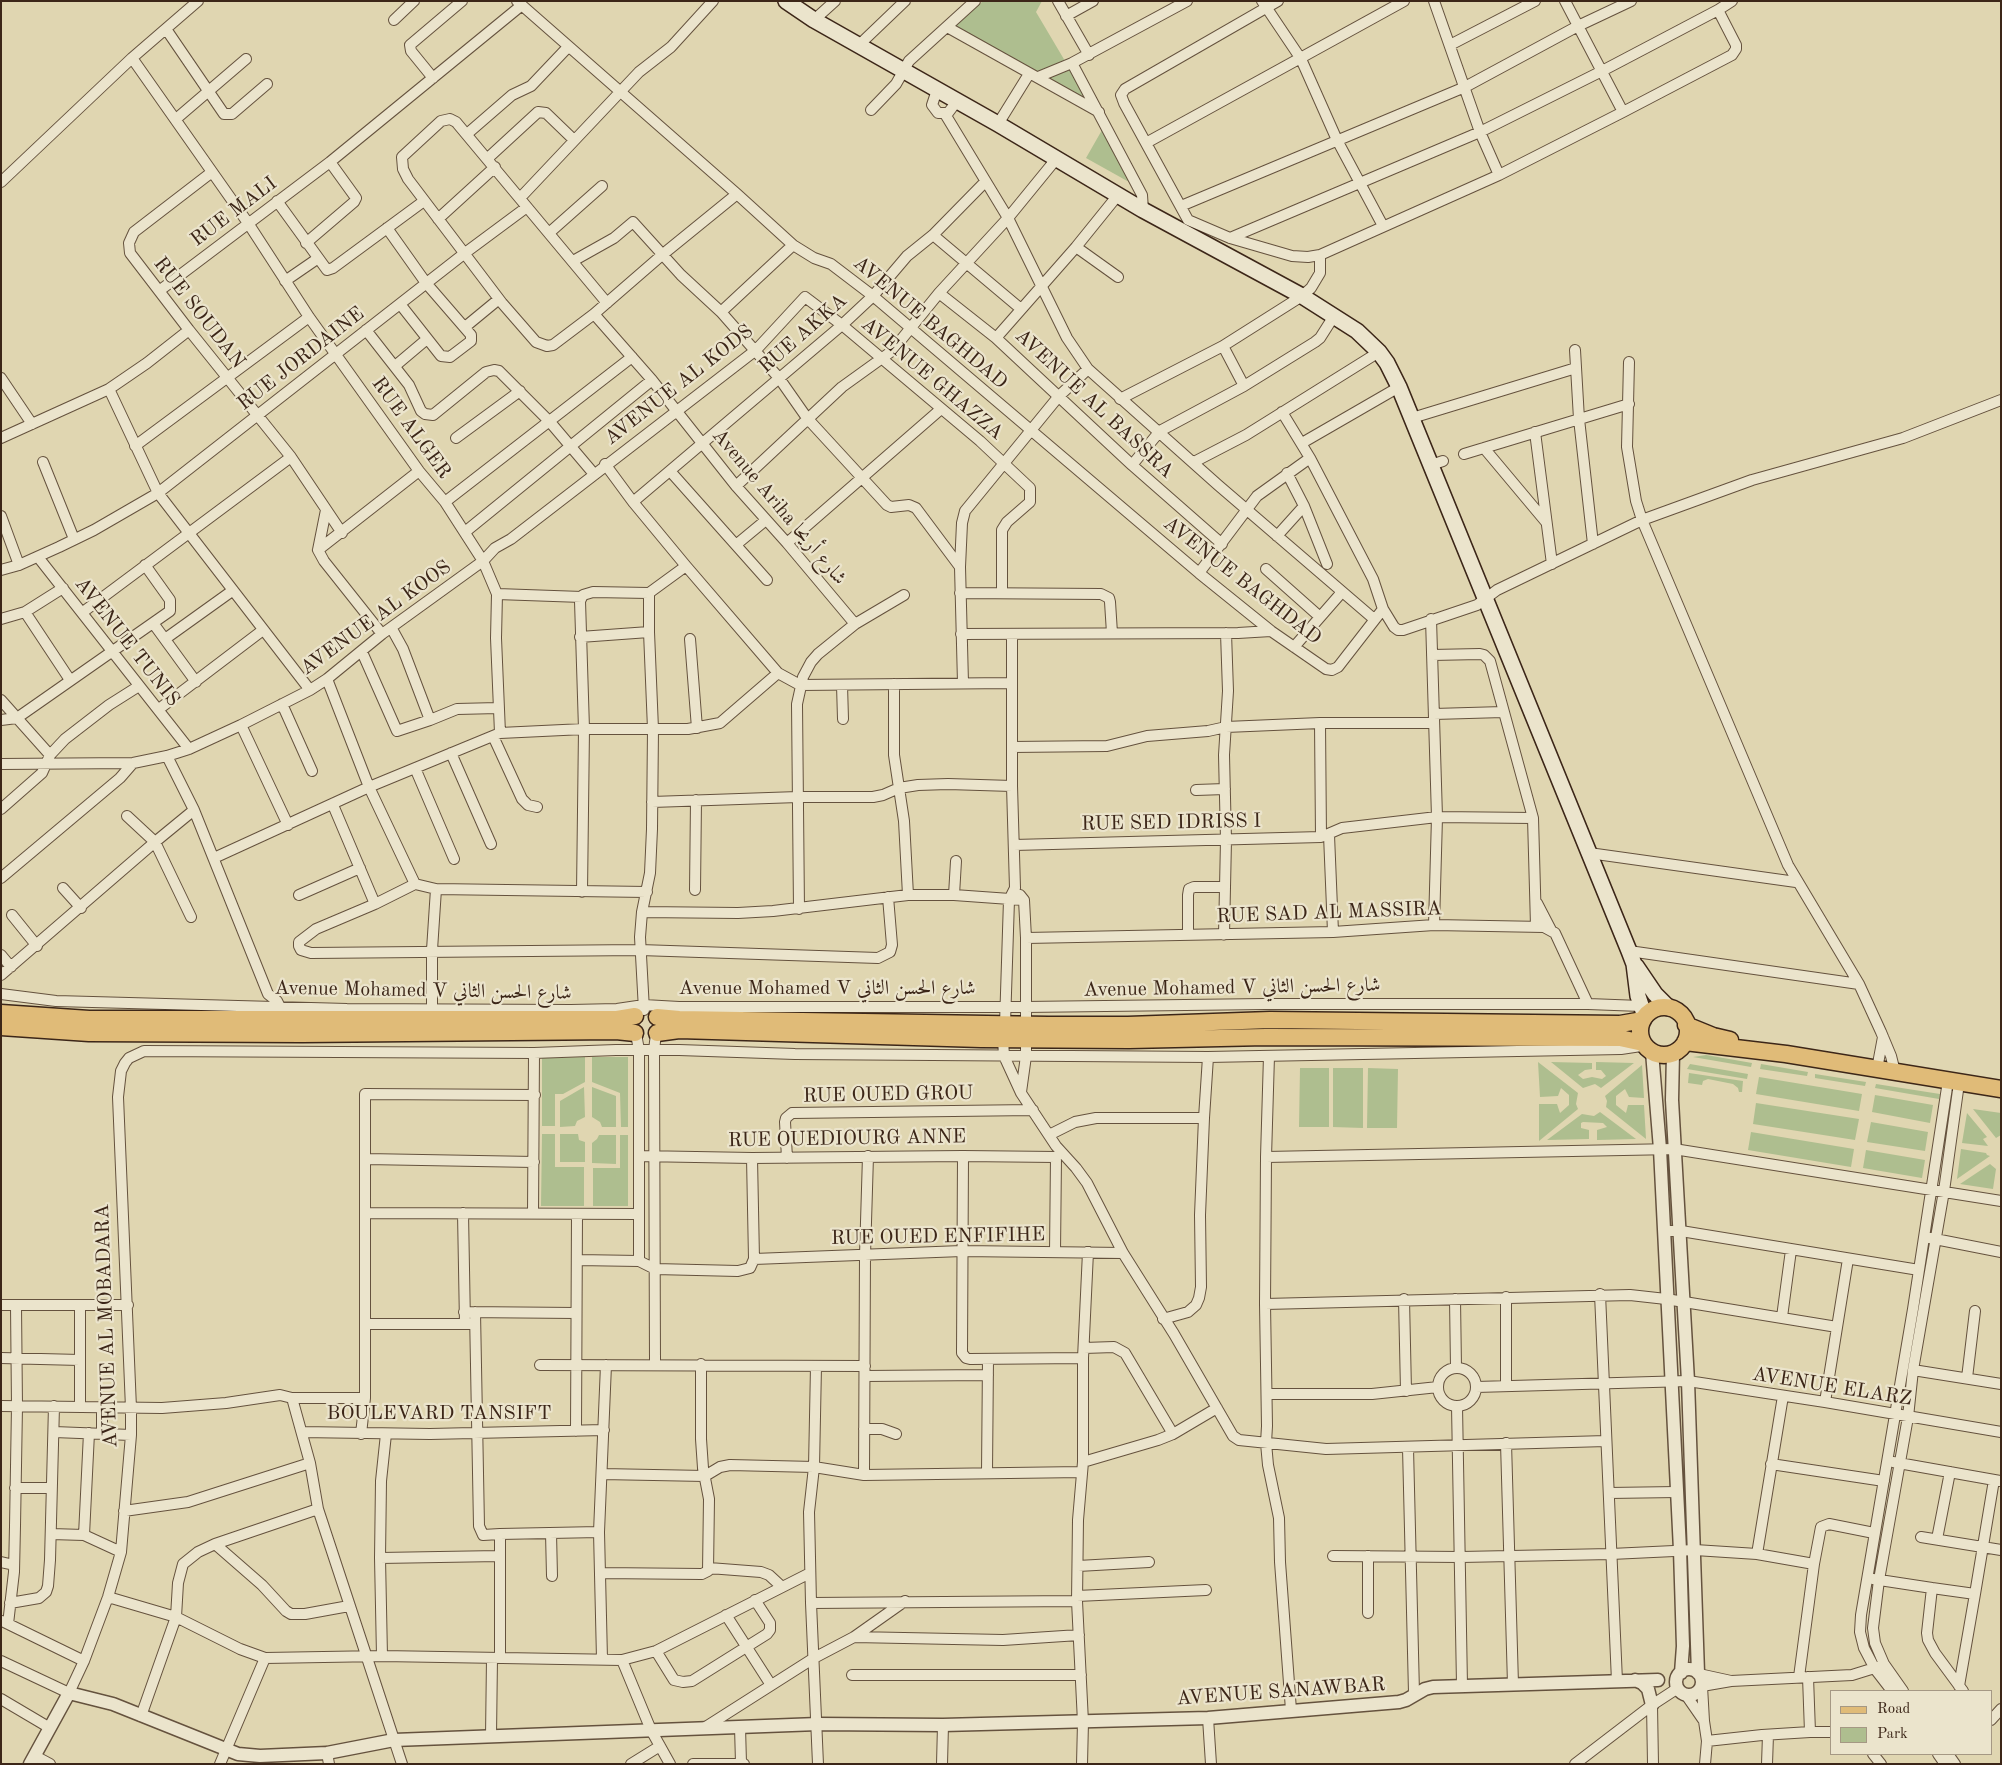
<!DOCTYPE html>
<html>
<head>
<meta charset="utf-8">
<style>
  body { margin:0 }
  #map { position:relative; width:2002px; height:1765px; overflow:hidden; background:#e0d6b1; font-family:"Old Standard TT",serif }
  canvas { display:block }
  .frame { position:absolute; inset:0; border:2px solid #3c2618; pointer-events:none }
  .legend { position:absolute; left:1830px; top:1690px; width:162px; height:65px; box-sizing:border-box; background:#ebe4cc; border:1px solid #a59884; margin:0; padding:6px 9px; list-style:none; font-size:15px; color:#3c2618 }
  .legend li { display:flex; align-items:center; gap:10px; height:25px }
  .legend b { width:25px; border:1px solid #a59884 }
</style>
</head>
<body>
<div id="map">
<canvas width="2002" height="1765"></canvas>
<div class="frame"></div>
<ul class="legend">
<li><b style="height:6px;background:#e0bb78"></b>Road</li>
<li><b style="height:14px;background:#aebe8f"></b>Park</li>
</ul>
</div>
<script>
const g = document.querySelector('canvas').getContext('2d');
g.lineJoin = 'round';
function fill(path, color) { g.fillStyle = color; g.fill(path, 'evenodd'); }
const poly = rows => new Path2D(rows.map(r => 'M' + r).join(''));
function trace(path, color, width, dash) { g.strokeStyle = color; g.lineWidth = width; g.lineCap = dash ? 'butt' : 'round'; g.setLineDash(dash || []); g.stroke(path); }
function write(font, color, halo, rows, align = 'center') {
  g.font = font + ' "Old Standard TT",Amiri,serif'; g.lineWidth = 4.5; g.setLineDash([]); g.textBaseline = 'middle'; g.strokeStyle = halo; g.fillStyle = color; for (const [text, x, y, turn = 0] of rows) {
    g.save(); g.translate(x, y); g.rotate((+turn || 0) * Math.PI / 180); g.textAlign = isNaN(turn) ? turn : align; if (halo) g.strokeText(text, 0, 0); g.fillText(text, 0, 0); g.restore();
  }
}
const green = poly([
  [983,1,1042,1,1036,12,1065,61,1037,73,954,27],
  [1071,69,1086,99,1049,78],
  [1102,130,1129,182,1086,158],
  [1706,1055,1752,1063,1751,1067,1693,1057],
  [585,1057,585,1082,563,1094,555,1094,555,1126,542,1126,542,1058],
  [592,1057,628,1057,628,1127,621,1127,620,1093,592,1082],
  [1538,1062,1578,1093,1576,1104,1578,1109,1539,1141,1539,1104,1557,1104,1560,1113,1569,1105,1569,1095,1561,1088,1558,1096,1540,1097],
  [1551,1062,1592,1063,1592,1069,1585,1070,1578,1075,1583,1079,1592,1077,1602,1079,1606,1076,1601,1070,1596,1070,1596,1062,1634,1063,1601,1088,1595,1084,1583,1088],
  [1690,1064,1748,1074,1747,1079,1687,1069],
  [1761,1064,1808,1072,1807,1076,1760,1069],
  [1642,1065,1644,1098,1629,1097,1625,1089,1616,1096,1616,1105,1626,1113,1628,1105,1644,1105,1646,1139,1606,1107,1607,1101,1605,1096],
  [1300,1068,1329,1068,1329,1127,1299,1127],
  [1333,1068,1363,1068,1363,1128,1333,1127],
  [1368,1068,1398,1069,1397,1128,1367,1128],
  [1689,1073,1743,1081,1742,1092,1739,1092,1738,1088,1733,1084,1708,1079,1703,1081,1702,1085,1688,1083],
  [1815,1074,1866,1082,1865,1086,1815,1078],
  [1759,1077,1862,1094,1859,1111,1756,1094],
  [1876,1084,1940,1094,1939,1099,1875,1088],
  [584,1087,585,1117,577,1121,575,1126,560,1127,560,1101],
  [592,1087,616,1096,616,1127,602,1127,600,1122,592,1117],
  [1875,1095,1933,1105,1930,1123,1872,1112],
  [1756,1103,1859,1119,1855,1140,1753,1124],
  [1973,1109,2001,1113,2001,1135,1996,1138],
  [1600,1112,1636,1139,1597,1140,1597,1130,1607,1127,1603,1123,1583,1122,1581,1123,1581,1128,1589,1130,1589,1139,1547,1140,1582,1114,1594,1116],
  [1967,1113,1987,1137,1983,1139,1988,1146,1962,1143],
  [1871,1122,1928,1132,1925,1151,1867,1142],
  [1751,1132,1854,1149,1851,1167,1748,1150],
  [542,1134,555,1134,555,1167,584,1167,584,1206,541,1206],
  [560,1134,578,1134,579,1140,585,1142,585,1162,560,1162],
  [599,1135,616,1135,616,1164,592,1163,592,1143,597,1139],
  [620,1135,628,1135,628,1206,593,1206,593,1168,620,1168],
  [1961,1149,1986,1153,1987,1155,1990,1156,1957,1179],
  [1866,1150,1925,1160,1922,1178,1863,1168],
  [1990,1164,1996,1169,1993,1189,1960,1184]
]);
const minor = poly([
  [517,1,737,194,793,245,814,258,831,264,873,296,1199,573,1271,631,1326,669,1332,670,1338,667,1383,609,1373,579,1310,458],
  [1058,1,1089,55],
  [1262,1,1301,59,1337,140,1383,226],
  [1278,1,1125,89,1121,95,1124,103,1188,220,1230,238,1292,256,1308,257,1320,255,1499,175,1623,112,1732,55,1736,49,1736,45,1718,10],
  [1434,1,1480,132,1499,175],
  [1565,1,1623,112],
  [1066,16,1093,1],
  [394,20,414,1],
  [814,20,835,1],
  [947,27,1099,112],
  [166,29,224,114,232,114,267,84],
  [859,45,905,1],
  [1450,45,1535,1],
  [132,58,248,223,309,317,419,471,445,502,483,561,497,594,496,638,500,733],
  [1072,63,1142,195,1143,210],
  [1038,77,1072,63,1187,1],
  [433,78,411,51,410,45,462,1],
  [937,90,932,105,938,113,948,113,957,101],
  [871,110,896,84,909,61,975,1],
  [945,114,1008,218,1067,338,1088,369,1218,485,1374,619],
  [176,119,246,59],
  [998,124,1029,74],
  [467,134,512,95,531,86,568,47],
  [1146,143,1404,1],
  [488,158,538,112,546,113,574,140],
  [212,172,134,232,129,243,130,253,189,330,291,457,342,533],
  [1,182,132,58,198,1],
  [520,198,639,72,671,47,713,1],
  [277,201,327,270,333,268,424,201],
  [1181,206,1465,87,1578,26,1631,1],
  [438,219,495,167],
  [387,228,426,283,471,335,471,341,450,357,441,356,400,304],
  [549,233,602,186],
  [933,235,1021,309],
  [1230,238,1480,132,1602,71,1718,10,1732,1],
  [306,243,354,202,356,198,330,162],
  [1076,247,1118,277],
  [573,261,614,238,633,222,681,275,721,312,779,378,807,418,887,505,891,507,909,505,916,508,960,567],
  [285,281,317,259],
  [159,291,330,162,522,5],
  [939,293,996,338,1132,465,1222,544],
  [607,303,456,122,450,119,441,121,402,157,403,169,408,179,502,303,536,342,547,346,553,345,594,314,652,380,736,486,787,543,855,624],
  [721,312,793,245],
  [594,314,662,255,737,194],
  [465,327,499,299],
  [366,330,409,385,421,411,425,414,433,415,486,372,494,370,499,371,550,422,594,474],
  [996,338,1076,247,1118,195],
  [1223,346,1244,386],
  [1575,350,1579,419,1593,544],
  [1629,362,1627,447,1636,501,1642,520,1788,865,1859,984,1881,1032,1891,1056,1895,1072],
  [395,366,427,339],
  [1,378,32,424],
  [109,389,158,493,310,690],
  [1120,399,1223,346,1302,296,1311,288,1320,273,1320,255],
  [1412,418,1576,368],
  [1535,432,1552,564],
  [1,438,109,389,147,363,189,330],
  [456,438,520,391],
  [1302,443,1399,387],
  [135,446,309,317],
  [1484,448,1546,522],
  [1464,454,1629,404],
  [43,462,74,539],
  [1194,462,1246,435,1379,352],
  [605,464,633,502,686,566,778,673],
  [1132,465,1160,431,1244,386,1315,342,1320,338,1334,316],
  [1431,465,1443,461],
  [670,471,767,580],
  [1287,473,1304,506,1327,564],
  [736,486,842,387,892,351,939,293,1008,218,1057,158],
  [445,502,632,357],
  [633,502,842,325,873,296,907,256,933,235,985,182],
  [1,516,19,565],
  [465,532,652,380],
  [1277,536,1304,506],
  [787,543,941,409],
  [737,544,766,520],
  [318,550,326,510],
  [38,557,189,749],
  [1266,569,1320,617],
  [1,570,19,565,59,547,94,530,158,493,465,253,527,207],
  [1199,573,1257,496,1310,458,1282,412],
  [960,593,1101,594,1109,598,1110,602,1112,633],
  [497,594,582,597],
  [1383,609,1394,627,1398,630,1403,630,1477,605,1497,590,1642,520,1752,480,1903,438,2001,400],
  [25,612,70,680],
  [83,612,291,457],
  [1,619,25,612,63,588],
  [1431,619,1437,817,1434,925],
  [153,623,196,682],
  [382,634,324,561,318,550,419,471],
  [961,634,1238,633,1271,631],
  [580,637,649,632],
  [165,639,232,591],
  [690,639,697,728],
  [1294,647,1342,592],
  [362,652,397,731,430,720,403,649,392,629],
  [1432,655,1480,654,1484,655,1490,661,1533,818,1536,926],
  [327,679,369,787,415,884],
  [963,683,960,567,962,523,965,511,1059,396,1088,369],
  [894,684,894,755,904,821,908,895],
  [842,685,843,719],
  [1,700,50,755],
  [282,704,312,771],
  [159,709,263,630],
  [1434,714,1503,712],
  [1,720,17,718,170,611,170,600,145,565],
  [430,720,457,709,498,708],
  [1320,723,1321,837],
  [241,725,288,825],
  [493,736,522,799,528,805,537,807],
  [1012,747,1107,746,1147,736,1208,731,1226,727,1320,723,1434,723],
  [451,753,491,844],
  [167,756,194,810,268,994,277,1001,282,1011],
  [1,764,133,763,167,756,189,749,241,725,310,690,327,679,382,634,483,561,495,548,511,539,756,350,805,297,842,325,980,441,1030,488,1030,502,1007,522,1002,530,1002,593],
  [415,768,454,859],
  [1196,790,1225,789],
  [652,802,798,797,873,797,883,795,899,788,918,785,948,784,1012,786],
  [333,805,375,904],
  [1,809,42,773,50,755,65,739,109,705,139,686],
  [127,816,155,842,191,917],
  [1329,835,1333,932],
  [1014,845,1321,837,1342,828,1437,817,1533,818],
  [1589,853,1796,882],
  [214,858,369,787,500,733,584,729,688,729,720,723,778,673,800,685,1011,683],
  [1,878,120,778,133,763],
  [63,888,81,908],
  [695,890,696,800],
  [582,892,584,729,580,601,583,595,593,592,649,593,686,566],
  [647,892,436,889,415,884,375,904,316,929,299,942,299,946,301,950,311,953,640,950,878,958,890,952,892,945,888,897],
  [299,895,360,868],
  [954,895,956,861],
  [1020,895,1024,900,1026,938,1026,1024],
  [1537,903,1551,930],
  [799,909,797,704,803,677,811,662,818,654,855,624,904,595],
  [642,912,738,913,773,911,908,895,954,895,1024,900],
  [12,915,37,946],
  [1188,935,1188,895,1189,889,1194,887,1224,887],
  [1224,935,1226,840,1224,755,1228,691,1226,633],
  [1026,938,1333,932,1434,925,1544,927,1555,933,1588,1004],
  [1629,951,1859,984],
  [1,955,11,967],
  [1,975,155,842,194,810],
  [1,994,56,1001,347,1009,571,1010,617,1009,644,1005,679,1007,1025,1007,1265,1004,1588,1004,1641,1006,1652,1011],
  [432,1010,432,950,436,889],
  [644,1010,640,937,642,912,650,873,652,829,653,729,649,632,649,593],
  [1005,1024,1009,900,1015,888,1012,786,1012,634],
  [636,1034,639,1050,639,1261],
  [1003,1039,1004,1056,1021,1093,1056,1146,1076,1168,1087,1183,1123,1253,1174,1334,1233,1436,1239,1440,1326,1449,1606,1441],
  [1269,1056,1266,1157,1265,1304,1267,1426,1266,1443,1268,1465,1279,1518,1280,1562,1291,1710],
  [1877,1069,1883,1037],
  [1021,1092,1026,1056,1026,1039],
  [1049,1135,1075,1122,1096,1118,1204,1118],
  [639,1156,752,1158,963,1156,1056,1157],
  [963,1156,962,1353,966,1358,970,1359,1083,1358],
  [1266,1157,1674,1149,2001,1201],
  [787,1158,785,1122,786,1118,792,1113,1033,1110],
  [366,1159,534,1162],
  [365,1213,639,1214],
  [463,1213,465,1324],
  [533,1214,534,1053],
  [1664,1231,1681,1231,1919,1270],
  [1930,1238,2001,1252],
  [1055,1252,1056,1157,1060,1153],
  [754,1259,962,1251,1123,1253],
  [577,1260,639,1261,655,1269,738,1271,750,1268,754,1259,752,1158],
  [1600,1294,1617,1681],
  [1506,1297,1506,1386],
  [1404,1299,1406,1391],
  [1455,1299,1456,1368],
  [1265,1304,1630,1295,1666,1299,1837,1327],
  [1,1305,128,1305],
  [464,1312,576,1313],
  [475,1312,479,1526,483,1535,500,1534],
  [1782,1317,1791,1250],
  [1163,1319,1188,1312,1196,1305,1199,1298,1201,1287,1200,1215,1204,1118,1208,1057],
  [365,1324,470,1324],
  [1084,1348,1114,1347,1125,1353,1173,1434],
  [1,1358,80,1360],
  [540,1365,865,1366],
  [655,1365,654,1050,656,1034],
  [816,1366,814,1467,809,1512,811,1603,818,1764],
  '1438 1387a19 19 0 1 1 38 0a19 19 0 1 1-38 0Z',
  [1913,1370,2001,1384],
  [865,1376,988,1375],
  [1967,1378,1975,1311],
  [1476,1387,1688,1381,1825,1402,2001,1432],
  [1267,1394,1372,1394,1438,1387],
  [292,1398,310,1463,318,1509,402,1764],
  [1825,1402,1848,1259],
  [1,1406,162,1408,226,1403,280,1395,292,1398,365,1398],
  [1457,1406,1462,1685],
  [80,1407,80,1306],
  [102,1407,102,1433],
  [864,1429,882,1429,896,1434],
  [576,1431,577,1214],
  [54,1432,131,1435],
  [302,1432,430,1434,604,1430],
  [361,1434,365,1398,365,1094,535,1095],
  [1506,1443,1513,1684],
  [1408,1448,1414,1693],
  [1083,1462,1158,1440,1173,1434,1217,1408],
  [1893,1462,2000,1481],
  [1771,1464,1884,1481],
  [987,1472,988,1359],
  [602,1474,705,1476,720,1467,730,1465,814,1467,864,1475,1082,1472],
  [864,1475,865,1255,868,1156],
  [15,1488,51,1488],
  [1609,1493,1677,1492],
  [124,1511,188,1502,310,1463],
  [551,1533,552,1576],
  [51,1534,84,1535,121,1552],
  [84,1535,89,1433],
  [1921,1537,2001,1550],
  [1937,1539,1950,1472],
  [215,1544,262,1585,286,1611,291,1614,305,1614,349,1606],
  [1757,1554,1783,1396],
  [1333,1556,1461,1557,1611,1554,1695,1550,1757,1554,1814,1564],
  [380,1558,499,1556],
  [1,1562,14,1565],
  [1078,1566,1149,1562],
  [709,1568,761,1572,769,1575,782,1587],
  [600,1573,702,1574,708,1571,709,1499,703,1468,701,1439,701,1364],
  [1873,1579,1932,1588,1927,1633,1928,1640,1935,1653,1963,1691],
  [1932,1588,1975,1594,1959,1686],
  [1975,1594,1994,1480],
  [1077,1596,1206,1590],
  [108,1597,176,1617,240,1649,265,1658,382,1656,622,1660,656,1651,810,1573],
  [10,1603,39,1598,46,1592,48,1586,50,1560,54,1406],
  [811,1603,1077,1601],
  [1368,1613,1368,1556],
  [726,1615,771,1685],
  [2,1621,84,1661],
  [8,1624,14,1572,15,1526,17,1406,16,1306],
  [854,1637,1003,1640,1079,1635],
  [656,1651,674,1680,683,1682,692,1681,767,1634,770,1630,770,1623,755,1600],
  [382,1656,380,1558,381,1481,386,1434],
  [500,1658,500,1534,599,1532],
  [602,1659,599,1532,606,1365],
  [622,1660,651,1730,670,1764],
  [1,1661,69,1693,84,1661,108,1597,121,1552,131,1435,131,1408,118,1097,121,1071,125,1063,129,1058,144,1051,534,1053,616,1050,679,1050,795,1054,1208,1057,1621,1049,1641,1046],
  [852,1675,1081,1675],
  [1799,1677,1814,1564,1821,1527,1829,1524,1874,1533],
  [1808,1677,1810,1732],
  [1731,1681,1852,1675,1881,1666],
  [1892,1691,1875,1669,1864,1648,1860,1632,1861,1615,1913,1309,1948,1081],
  [1903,1691,1884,1664,1875,1643,1873,1628,1879,1580,1908,1417,1913,1370,1944,1191,1959,1083],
  [1686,1695,1704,1721,1702,1686,1731,1681,1699,1674],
  [1,1699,50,1728],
  [1652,1705,1653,1764],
  [141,1716,176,1617,178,1583,183,1564,198,1552,215,1544,318,1509],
  [1208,1718,1211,1764],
  [1991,1720,2001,1709],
  [1704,1721,1707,1741,1705,1764],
  [740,1727,741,1763],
  [704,1728,814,1658,854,1637,905,1601],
  [491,1736,492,1658],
  [1707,1741,1762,1735,1810,1732,1831,1732],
  [327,1753,329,1764],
  [1873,1754,1881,1764],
  [1938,1754,1945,1764],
  [1948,1754,1955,1764],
  [35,1756,50,1764],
  [220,1764,265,1658],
  [631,1764,660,1746],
  [693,1764,744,1764],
  [942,1764,943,1725],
  [1082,1764,1083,1722,1077,1601,1078,1520,1083,1462,1083,1358,1088,1252],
  [1575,1764,1652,1705,1678,1688],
  [1767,1764,1768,1735]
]);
const tertiary = poly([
  [1652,1052,1660,1149,1680,1550,1683,1646,1681,1673],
  [1673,1053,1672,1100,1688,1381,1698,1673],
  '1676 1682a13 13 0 1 1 26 0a13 13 0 1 1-26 0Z',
  [1635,1680,1642,1683,1648,1689,1652,1705],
  [30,1764,69,1693,113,1704,238,1754,260,1756,327,1753,394,1740,818,1724,943,1725,1208,1718,1399,1702,1406,1700,1425,1689,1433,1687,1658,1680]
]);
const secondary = poly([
  [786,1,814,20,998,124,1143,210,1302,296,1357,331,1379,352,1387,363,1399,387,1629,951,1634,964,1638,996,1645,1017],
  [1636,966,1655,994,1669,1008]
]);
const primary = poly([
  '1640 1031a24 24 0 1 1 48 0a24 24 0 1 1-48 0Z',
  [1,1013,89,1019,617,1019,635,1016],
  [657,1017,679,1019,1048,1025,1128,1025,1270,1020,1620,1024,1643,1020],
  [1686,1025,1713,1036,1730,1040],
  [1,1027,89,1033,302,1034,616,1031,635,1033],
  [657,1033,679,1030,981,1039,1129,1040,1266,1037,1620,1038,1643,1043],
  [1685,1042,1786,1054,2001,1089]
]);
const streetNames = [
  ["RUE MALI",234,212,-37],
  ["RUE SOUDAN",199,313,52],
  ["AVENUE BAGHDAD",930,323,40],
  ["RUE AKKA",803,334,-41],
  ["RUE JORDAINE",301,359,-38],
  ["AVENUE GHAZZA",932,379,40],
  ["AVENUE AL KODS",679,385,-38],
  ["AVENUE AL BASSRA",1094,404,43],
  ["RUE ALGER",411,428,54],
  ["Avenue Ariha شارع أريحا",779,507,50],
  ["AVENUE BAGHDAD",1242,581,38],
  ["AVENUE AL KOOS",376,618,-36],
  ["AVENUE TUNIS",127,642,52],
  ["RUE SED IDRISS I",1171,823,-1],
  ["RUE SAD AL MASSIRA",1329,913,-2],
  ["Avenue Mohamed V شارع الحسن الثاني",1232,988,-1],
  ["Avenue Mohamed V شارع الحسن الثاني",827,989],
  ["Avenue Mohamed V شارع الحسن الثاني",423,991,1],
  ["RUE OUED GROU",888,1095,-1],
  ["RUE OUEDIOURG ANNE",847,1139,-1],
  ["RUE OUED ENFIFIHE",938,1237,-1],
  ["AVENUE AL MOBADARA",107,1326,-92],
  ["AVENUE ELARZ",1832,1387,9],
  ["BOULEVARD TANSIFT",439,1414],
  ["AVENUE SANAWBAR",1281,1692,-4]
];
fill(green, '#aebe8f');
trace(minor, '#65523e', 12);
trace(tertiary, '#65523e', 15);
trace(secondary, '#3c2618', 18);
trace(primary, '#3c2618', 19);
trace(minor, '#ebe4cc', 10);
trace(tertiary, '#ebe4cc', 12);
trace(secondary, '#ebe4cc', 15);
trace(primary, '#e0bb78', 16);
write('20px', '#3c2618', '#ebe4cc', streetNames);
</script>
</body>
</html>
